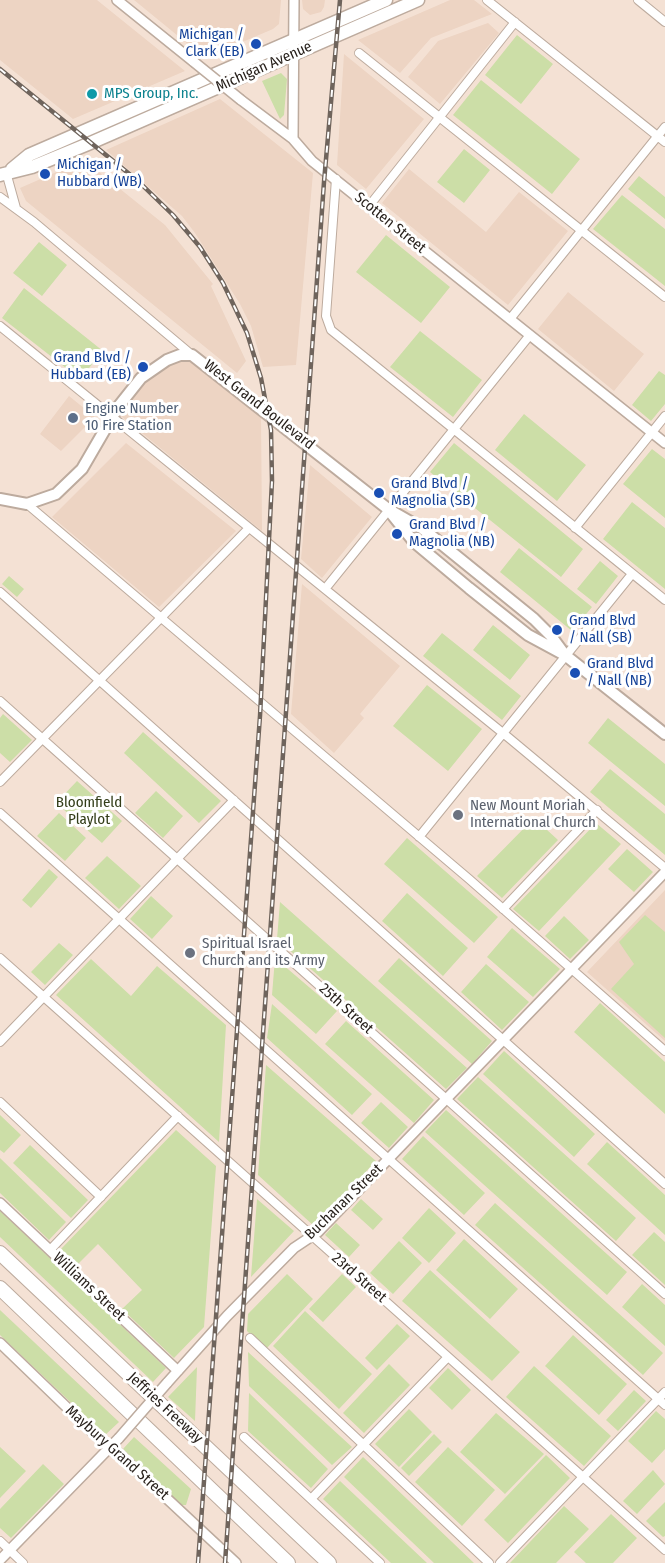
<!DOCTYPE html>
<html>
<head>
<meta charset="utf-8">
<style>
  body { margin:0 }
  canvas { display:block; background:#f4e1d4 }
</style>
</head>
<body>
<canvas width="665" height="1563"></canvas>
<script>
const g = document.querySelector('canvas').getContext('2d');
g.lineJoin = 'round';
function fill(path, color) { g.fillStyle = color; g.fill(path, 'evenodd'); }
const poly = rows => new Path2D(rows.map(r => 'M' + r).join(''));
function trace(path, color, width, dash) { g.strokeStyle = color; g.lineWidth = width; g.lineCap = dash ? 'butt' : 'round'; g.setLineDash(dash || []); g.stroke(path); }
function write(font, color, halo, rows, align = 'center') {
  g.font = font + ' "Fira Sans Condensed",sans-serif'; g.lineWidth = 6; g.setLineDash([]); g.textBaseline = 'middle'; g.strokeStyle = halo; g.fillStyle = color; for (const [text, x, y, turn = 0] of rows) {
    g.save(); g.translate(x, y); g.rotate((+turn || 0) * Math.PI / 180); g.textAlign = isNaN(turn) ? turn : align; if (halo) g.strokeText(text, 0, 0); g.fillText(text, 0, 0); g.restore();
  }
}
const built = poly([
  [0,0,97,0,185,71,73,119,0,60],
  [134,0,281,0,279,24,273,29,205,58],
  [302,0,325,0,324,7,321,12,310,15,303,9],
  [450,0,474,0,492,14,431,38,400,73,358,40],
  [488,23,499,33,440,104,408,77,438,41],
  [344,54,424,119,366,189,337,165],
  [220,99,313,173,296,365,263,367,251,326,240,304,195,233,182,216,106,150],
  [84,160,165,225,213,284,211,286,246,361,237,373,26,201,20,188],
  [409,169,486,232,519,192,568,231,508,305,382,203],
  [568,292,644,354,614,391,538,329],
  [180,361,190,362,201,368,261,415,262,531,121,416,122,408,147,378,165,366],
  [69,396,95,417,61,451,40,434],
  [126,443,236,531,159,607,52,517],
  [310,465,372,517,322,578,301,559],
  [302,584,400,666,360,714,364,718,334,753,291,714],
  [665,890,665,1041,587,972]
]);
const green = poly([
  [517,35,553,64,521,104,485,75],
  [281,73,287,79,284,115,280,119,262,81],
  [481,80,580,159,552,194,453,115],
  [464,149,490,170,464,203,437,182],
  [639,176,665,197,665,219,628,189],
  [622,195,665,229,665,286,593,229],
  [386,235,450,287,421,323,356,272],
  [39,242,67,265,42,296,13,273],
  [24,288,103,351,80,379,2,318],
  [420,331,482,380,453,417,390,367],
  [659,371,665,375,665,404,651,421,632,405],
  [524,414,586,465,557,501,495,450],
  [454,443,583,549,561,577,430,472],
  [652,449,665,459,665,518,623,484],
  [632,502,665,528,665,589,603,539],
  [519,548,592,607,572,631,500,572],
  [600,561,618,576,596,604,577,589],
  [9,576,24,589,17,597,2,584],
  [493,625,530,655,510,680,473,650],
  [442,633,521,696,502,720,423,656],
  [427,685,482,729,448,771,393,726],
  [3,714,32,740,10,762,0,753,0,718],
  [608,718,665,764,665,806,588,743],
  [143,732,221,801,199,823,124,753],
  [610,769,665,814,665,855,590,792],
  [77,781,122,821,102,843,56,803],
  [156,791,183,816,163,838,135,813],
  [59,813,86,838,65,861,37,836],
  [534,818,558,840,502,898,477,876],
  [596,823,621,844,539,931,513,909],
  [407,838,498,917,474,943,384,864],
  [627,849,653,872,634,892,608,869],
  [107,856,141,886,119,909,85,878],
  [49,869,58,877,31,908,22,900],
  [407,893,468,948,443,976,382,921],
  [151,896,173,916,152,939,130,919],
  [280,902,467,1068,446,1089,277,939],
  [645,915,665,932,665,1038,611,989,634,964,619,942],
  [564,916,589,940,570,959,545,936],
  [512,928,560,969,533,997,487,957],
  [59,943,73,955,45,985,31,972],
  [275,958,337,1011,316,1034,272,995],
  [399,958,492,1041,472,1064,378,981],
  [91,959,131,996,157,966,226,1025,219,1142,56,995],
  [486,964,529,1002,502,1030,461,992],
  [600,1003,665,1062,665,1114,574,1032],
  [272,1004,372,1094,352,1115,267,1038],
  [346,1021,434,1100,414,1123,325,1044],
  [504,1051,595,1134,574,1157,483,1074],
  [266,1065,376,1161,314,1226,258,1175],
  [478,1077,636,1218,616,1241,457,1099],
  [381,1102,408,1127,389,1148,361,1123],
  [446,1110,627,1272,607,1295,425,1132],
  [0,1115,21,1135,4,1153,0,1150],
  [176,1130,216,1166,204,1327,174,1358,122,1309,142,1290,98,1244,76,1266,60,1250],
  [423,1136,485,1193,464,1215,402,1159],
  [607,1142,665,1195,665,1235,587,1164],
  [30,1145,88,1200,71,1218,13,1163],
  [0,1158,66,1222,49,1240,0,1193],
  [257,1199,294,1231,251,1277],
  [361,1199,383,1219,373,1230,351,1210],
  [495,1203,663,1353,643,1375,475,1225],
  [429,1208,456,1233,429,1263,402,1238],
  [0,1211,166,1368,153,1382,0,1237],
  [336,1223,360,1245,349,1257,325,1235],
  [654,1232,665,1242,665,1285,632,1255],
  [464,1239,518,1289,490,1319,436,1270],
  [399,1241,422,1263,393,1294,370,1273],
  [430,1270,520,1352,492,1381,402,1301],
  [287,1274,313,1299,266,1349,247,1331,248,1314],
  [342,1274,356,1287,323,1322,309,1309],
  [642,1284,665,1305,665,1346,622,1307],
  [0,1310,119,1422,103,1437,84,1415,0,1335],
  [305,1311,372,1374,339,1409,273,1346],
  [397,1324,410,1336,377,1370,365,1358],
  [573,1335,627,1384,599,1415,545,1366],
  [248,1352,352,1447,332,1465,249,1386],
  [389,1364,410,1385,364,1433,343,1413],
  [534,1366,611,1436,584,1466,506,1397],
  [197,1367,195,1421,168,1397],
  [448,1368,471,1390,452,1410,429,1388],
  [634,1390,646,1401,618,1431,606,1420],
  [249,1393,328,1469,311,1488,248,1431],
  [409,1409,432,1432,399,1467,375,1444],
  [656,1411,665,1419,665,1449,652,1463,628,1441],
  [496,1413,544,1454,505,1494,460,1452],
  [434,1434,442,1442,409,1476,401,1468],
  [134,1437,191,1489,186,1505,181,1505,123,1449],
  [0,1447,26,1471,0,1498],
  [448,1447,495,1490,462,1526,415,1482],
  [546,1455,570,1478,508,1543,484,1520],
  [363,1457,474,1563,434,1563,344,1477],
  [43,1464,64,1484,11,1538,0,1528,0,1509],
  [653,1470,665,1484,637,1514,623,1501],
  [340,1481,427,1563,391,1563,323,1499],
  [665,1502,665,1536,663,1537,646,1521],
  [564,1506,589,1529,556,1563,510,1563],
  [611,1514,637,1538,613,1563,586,1563,574,1552]
]);
const minor = poly([
  [487,0,665,142],
  [638,0,665,22],
  [359,53,665,297],
  [6,172,16,208],
  [336,179,326,316,331,330,665,600],
  [0,197,34,222,192,355],
  [369,206,515,22],
  [510,319,665,127],
  [0,326,509,738,665,868],
  [27,504,469,879,665,1051],
  [575,528,665,416],
  [325,589,530,335],
  [0,592,665,1184],
  [0,701,665,1294],
  [0,782,249,528],
  [0,813,665,1405],
  [419,837,632,574],
  [503,909,597,810],
  [0,958,665,1550],
  [0,1042,234,800],
  [0,1102,101,1197],
  [50,1250,178,1116],
  [250,1338,489,1563],
  [244,1437,380,1563],
  [311,1499,448,1357],
  [0,1541,23,1563],
  [500,1563,665,1392]
]);
const tertiary = poly([
  [117,0,194,62],
  [241,100,293,139,312,161,665,443],
  [293,139,294,0],
  [0,1203,178,1371],
  [0,1343,109,1448,117,1452,236,1563],
  [167,1383,227,1316,294,1248,318,1232,665,872],
  [0,1560,119,1438]
]);
const secondary = poly([
  [0,499,27,504,56,494,82,469,118,407,141,378,167,360,180,355,192,355,388,509,423,529,534,619,551,636,565,655],
  [390,512,414,542,469,588,528,635,565,655,665,734]
]);
const primary = poly([
  [12,169,29,155,386,0],
  [0,175,32,167,88,144,418,0]
]);
const motorway = poly([
  [0,1253,329,1563],
  [0,1288,288,1563]
]);
const rail = poly([
  [0,69,138,181,173,215,200,247,223,283,247,333,261,378,271,430,272,481,260,716,198,1563],
  [225,1563,324,182,340,0]
]);
const tertiaryBridge = poly([
  [194,62,241,100],
  [119,1438,167,1383]
]);
const markers = [
  [256,44,6,"#1a4fb4"],
  [92,94,6,"#0f9aa8"],
  [45,174,6,"#1a4fb4"],
  [143,367,6,"#1a4fb4"],
  [73,418,6,"#5c6f8a"],
  [379,493,6,"#1a4fb4"],
  [397,534,6,"#1a4fb4"],
  [557,630,6,"#1a4fb4"],
  [575,673,6,"#1a4fb4"],
  [458,815,6,"#6b7280"],
  [190,953,6,"#6b7280"]
];
const transitNames = [
  ["Michigan /",244,35,"right"],
  ["Clark (EB)",244,52,"right"],
  ["Michigan /",57,165],
  ["Hubbard (WB)",57,182],
  ["Grand Blvd /",131,358,"right"],
  ["Hubbard (EB)",131,375,"right"],
  ["Grand Blvd /",391,484],
  ["Magnolia (SB)",391,501],
  ["Grand Blvd /",409,525],
  ["Magnolia (NB)",409,542],
  ["Grand Blvd",569,621],
  ["/ Nall (SB)",569,638],
  ["Grand Blvd",587,664],
  ["/ Nall (NB)",587,681]
];
const streetNames = [
  ["Michigan Avenue",264,67,-24],
  ["Scotten Street",390,223,39],
  ["West Grand Boulevard",259,405,38],
  ["25th Street",346,1009,42],
  ["Buchanan Street",344,1202,-44],
  ["23rd Street",359,1278,41],
  ["Williams Street",89,1287,43],
  ["Jeffries Freeway",165,1408,43],
  ["Maybury Grand Street",117,1453,42]
];
const cultureNames = [
  ["MPS Group, Inc.",104,94]
];
const serviceNames = [
  ["Engine Number",85,409],
  ["10 Fire Station",85,426]
];
const parkNames = [
  ["Bloomfield",89,803],
  ["Playlot",89,820]
];
const worshipNames = [
  ["New Mount Moriah",470,806],
  ["International Church",470,823],
  ["Spiritual Israel",202,944],
  ["Church and its Army",202,961]
];
fill(built, '#edd4c3');
fill(green, '#ccdea7');
trace(minor, '#bdab9e', 10);
trace(tertiary, '#bdab9e', 12);
trace(secondary, '#bdab9e', 14);
trace(primary, '#bdab9e', 15);
trace(motorway, '#bdab9e', 16);
trace(minor, '#fff', 8);
trace(tertiary, '#fff', 9);
trace(secondary, '#fff', 10);
trace(primary, '#fff', 12);
trace(motorway, '#fff', 14);
trace(rail, '#6f645c', 4.5);
trace(rail, '#fff', 2, [7]);
trace(tertiaryBridge, '#bdab9e', 12, []);
trace(tertiaryBridge, '#fff', 9);
for (const [x, y, r, color] of markers) { const dot = new Path2D(); dot.arc(x, y, r, 0, 2 * Math.PI); g.fillStyle = color; g.fill(dot); trace(dot, '#fff', 2); }
write('15px', '#164399', '#fff', transitNames, 'left');
write('15px', '#251e19', '#fff', streetNames);
write('15px', '#0d838f', '#fff', cultureNames, 'left');
write('15px', '#4e5e75', '#fff', serviceNames, 'left');
write('15px', '#333d19', '#fff', parkNames);
write('15px', '#5b616d', '#fff', worshipNames, 'left');
</script>
</body>
</html>
